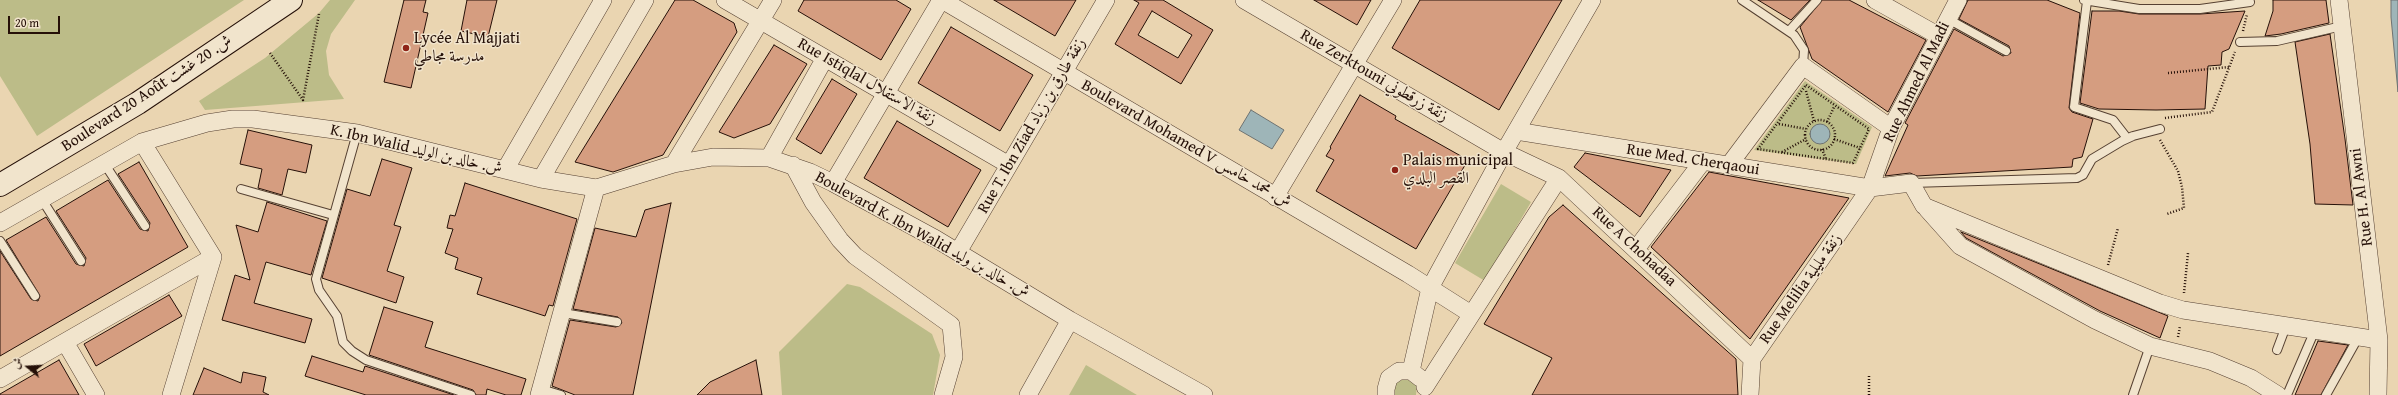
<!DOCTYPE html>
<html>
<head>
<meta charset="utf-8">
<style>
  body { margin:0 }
  #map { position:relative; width:2398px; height:395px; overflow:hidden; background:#ead5b1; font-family:"Gentium Book Plus",Amiri,serif }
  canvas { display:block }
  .north { position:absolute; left:8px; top:347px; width:40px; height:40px; -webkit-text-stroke:3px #f1e4cc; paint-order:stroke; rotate:288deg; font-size:11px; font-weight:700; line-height:16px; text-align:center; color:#251008 }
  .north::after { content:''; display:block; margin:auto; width:14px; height:18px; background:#251008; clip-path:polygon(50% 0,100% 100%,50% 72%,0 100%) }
  .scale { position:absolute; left:8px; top:16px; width:52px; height:18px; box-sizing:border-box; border:2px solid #251008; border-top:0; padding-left:5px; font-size:12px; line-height:14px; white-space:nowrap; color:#251008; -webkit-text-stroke:3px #f1e4cc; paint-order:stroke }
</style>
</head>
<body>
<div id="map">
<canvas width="2398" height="395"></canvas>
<div class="north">ش</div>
<div class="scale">20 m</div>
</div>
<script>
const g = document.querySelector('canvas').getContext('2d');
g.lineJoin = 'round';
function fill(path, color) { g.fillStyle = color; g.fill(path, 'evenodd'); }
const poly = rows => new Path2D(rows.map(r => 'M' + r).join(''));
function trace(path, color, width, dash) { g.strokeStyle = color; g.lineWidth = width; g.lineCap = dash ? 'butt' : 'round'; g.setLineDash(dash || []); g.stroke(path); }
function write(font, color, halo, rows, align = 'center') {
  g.font = font + ' "Gentium Book Plus",Amiri,serif'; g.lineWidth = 3; g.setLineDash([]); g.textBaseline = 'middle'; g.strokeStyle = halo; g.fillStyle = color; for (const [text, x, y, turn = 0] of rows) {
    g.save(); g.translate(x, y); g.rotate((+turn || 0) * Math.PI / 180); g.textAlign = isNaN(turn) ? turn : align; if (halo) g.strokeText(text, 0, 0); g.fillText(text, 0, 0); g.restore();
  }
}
const green = poly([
  [0,0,244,0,37,136,0,76],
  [330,0,355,0,331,34,326,51,329,75,344,99,205,110,199,101,265,58,319,13],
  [1805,81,1872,127,1856,164,1754,150],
  [1501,184,1531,202,1485,281,1455,263],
  [847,284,860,287,932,334,940,355,933,395,782,395,779,352],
  [1086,365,1137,395,1069,395],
  [1407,377,1417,385,1416,395,1394,395,1395,381]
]);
const water = poly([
  [2391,0,2398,0,2398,92,2391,17,2391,0],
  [1251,110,1284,130,1272,149,1239,130,1251,110],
  '1810 134a10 10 0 1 1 20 0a10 10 0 1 1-20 0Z'
]);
const building = poly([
  [404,0,426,0,423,12,428,13,411,88,384,82,404,0],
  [467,0,497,0,488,37,461,31,467,0],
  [675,0,693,0,734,23,737,32,663,155,613,172,575,162,675,0],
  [804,0,896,0,911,9,881,60,798,11,804,0],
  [994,0,1076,0,1055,36,994,0],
  [1134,0,1163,0,1213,30,1181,84,1115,44,1139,3,1134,0],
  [1152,11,1192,35,1178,58,1138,35,1152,11],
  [1314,0,1371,0,1357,25,1314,0],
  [1420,0,1562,0,1499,110,1392,48,1420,0],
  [1758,0,1810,0,1791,20,1758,0],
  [1822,0,1849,0,1926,40,1888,112,1812,59,1800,27,1822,0],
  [1968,0,2047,0,2080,13,2069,108,2072,112,2093,119,2082,157,2073,159,2072,167,1917,176,1910,173,1885,176,1908,125,1905,123,1954,29,2003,56,2011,53,2009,46,1959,19,1968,0],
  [2273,0,2326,0,2329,23,2281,34,2265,36,2273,11,2273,0],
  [2092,11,2119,11,2139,14,2200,14,2245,11,2229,49,2222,52,2221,65,2208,66,2205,109,2156,110,2099,109,2080,103,2092,11],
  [951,27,1033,75,1000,131,918,83,951,27],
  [2330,34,2345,139,2353,205,2315,204,2310,144,2295,42,2330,34],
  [774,45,807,64,770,124,734,138,719,132,774,45],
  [832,79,857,94,821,154,796,139,832,79],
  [1360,95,1396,116,1395,119,1468,160,1416,249,1316,191,1334,160,1326,156,1331,148,1330,147,1360,95],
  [897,121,981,170,948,227,864,178,897,121],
  [248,130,312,145,306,173,288,169,282,195,258,188,262,169,240,164,248,130],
  [1585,153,1671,170,1640,217,1574,167,1585,153],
  [382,159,412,168,394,225,401,227,387,271,404,277,396,303,322,278,347,189,370,196,382,159],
  [139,162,188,247,0,356,0,251,31,299,38,301,40,296,6,240,46,217,76,264,84,266,86,258,56,211,108,180,140,229,148,231,150,223,118,174,139,162],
  [1709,172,1849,198,1750,339,1651,247,1709,172],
  [465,183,577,219,553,306,549,305,545,316,477,294,482,278,455,269,458,258,445,253,453,229,447,228,450,215,455,216,465,183],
  [267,202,327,221,311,275,266,262,254,303,312,319,305,343,222,320,235,275,250,280,236,225,258,232,267,202],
  [671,203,633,395,575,395,552,386,570,320,616,327,622,323,618,317,573,309,595,228,636,237,645,210,671,203],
  [1563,205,1736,359,1738,395,1532,395,1552,358,1484,324,1549,217,1563,205],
  [1961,232,2168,316,2160,338,2100,311,1966,238,1961,232],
  [169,295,182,316,96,366,84,344,169,295],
  [384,307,433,322,425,347,526,379,521,395,506,395,487,389,486,395,476,395,473,390,369,355,384,307],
  [2318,341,2348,345,2321,395,2295,395,2318,341],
  [312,356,363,372,365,366,454,395,366,395,305,376,312,356],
  [59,360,79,395,0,395,0,394,59,360],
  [756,360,762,395,697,395,710,382,756,360],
  [204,368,241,383,243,372,266,377,263,392,269,395,193,395,204,368]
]);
const path = poly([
  [2243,31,2247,14],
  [270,53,303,100,319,14],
  [2168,73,2229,67],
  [1806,85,1869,129,1853,163,1758,149,1806,85],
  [1806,91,1814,121],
  [2165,118,2212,112,2235,52],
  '1805 135a15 15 0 1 1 30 0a15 15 0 1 1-30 0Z',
  [1827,122,1834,107],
  [1779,124,1806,129],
  [1834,139,1860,148],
  [2160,140,2178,171,2182,187,2184,208,2167,214],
  [1822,149,1826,159],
  [1782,152,1806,139],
  [2108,265,2118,228],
  [2184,293,2188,253],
  [2178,337,2180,326],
  [1869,395,1869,374]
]);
const service = poly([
  [1742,0,1794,35,1804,50,1803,66],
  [2084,0,2139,9,2200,9,2250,2],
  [2087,1,2074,107,2113,120,2127,138],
  [1948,19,2006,51],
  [1789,31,1817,0],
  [2240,42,2277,41,2342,26],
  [357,133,316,279,319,290,337,316,343,342,352,351,366,360,471,395],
  [104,163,145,226],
  [1912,183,2077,178,2083,175,2092,159,2122,141,2133,136,2160,129],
  [241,189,333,215],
  [41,198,81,261],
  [0,241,35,296],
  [563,313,617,322],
  [2277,350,2286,326],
  [541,389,561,395],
  [2133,395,2150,346],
  [2287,395,2315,330],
  [2326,395,2359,336]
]);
const minor = poly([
  [725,0,1009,165],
  [942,0,1408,274,1471,314],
  [1244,0,1504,152,1559,178,1752,359],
  [1875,0,1939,36],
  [2339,0,2379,340,2378,395],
  [1516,131,1870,188,1911,183,1924,206,2160,303,2183,310,2379,340],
  [142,142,213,257,171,395],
  [769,158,825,58],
  [674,164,773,0],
  [793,165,813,202,840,240,855,256,951,325,954,357,943,395],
  [1729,165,1803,66,1891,128],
  [505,170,603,0],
  [541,179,645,0],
  [833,183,941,0],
  [1275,197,1393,0],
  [1927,209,1960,246,2095,320,2150,346,2210,361,2251,378,2278,395],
  [0,223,142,142,207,123,233,119,253,119,357,133,541,179,596,188,674,164,713,157,769,158,810,172,833,183,936,239,1070,320,1204,395],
  [1636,249,1703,161],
  [958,252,1106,0],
  [65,342,96,395],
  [1411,371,1430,288,1504,152,1592,0],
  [0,379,213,257],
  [1425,387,1559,178],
  [539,395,596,188],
  [1028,395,1070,320],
  [1386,395,1386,389,1389,378,1399,371,1411,371,1420,378],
  [1750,395,1752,359,1870,188,1891,128,1958,0]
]);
const secondary = poly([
  [0,185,138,103,291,0]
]);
const markers = [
  [406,48,4,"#8f2418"],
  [1395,170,4,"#8f2418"]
];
const poiNames = [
  ["Lycée Al Majjati",414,39],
  ["مدرسة مجاطي",414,57],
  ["Palais municipal",1403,161],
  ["القصر البلدي",1403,179]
];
const streetNames = [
  ["Rue Zerktouni زنقة زرقطوني",1374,76,30],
  ["Rue Istiqlal زنقة الاستقلال",867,82,30],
  ["Rue Ahmed Al Madi",1917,82,-64],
  ["Boulevard 20 Août ش. 20 غشت",147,94,-33],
  ["Rue T. Ibn Ziad زنقة طارق بن زياد",1032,126,-60],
  ["Boulevard Mohamed V ش. محمد خامس",1186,144,30],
  ["K. Ibn Walid ش. خالد بن الوليد",416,150,13],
  ["Rue Med. Cherqaoui",1693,160,9],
  ["Rue H. Al Awni",2362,197,-97],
  ["Boulevard K. Ibn Walid ش. خالد بن وليد",922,235,29],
  ["Rue A Chohadaa",1634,247,43],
  ["Rue Melilia زنقة مليلية",1801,289,-55]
];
fill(green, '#bcbc88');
fill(water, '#9eb5b8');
trace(water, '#6e7372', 1);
fill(building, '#d59d80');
trace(building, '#251008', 1);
trace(service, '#564132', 10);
trace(minor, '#564132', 18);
trace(secondary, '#251008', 24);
trace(path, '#251008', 2.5, [1, 2]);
trace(service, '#f1e4cc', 8);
trace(minor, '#f1e4cc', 17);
trace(secondary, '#f1e4cc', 22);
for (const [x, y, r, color] of markers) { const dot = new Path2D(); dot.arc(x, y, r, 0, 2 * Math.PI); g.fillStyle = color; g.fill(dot); trace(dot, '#f1e4cc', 1.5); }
write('16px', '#251008', '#f1e4cc', poiNames, 'left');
write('16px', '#251008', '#f1e4cc', streetNames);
</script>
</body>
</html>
